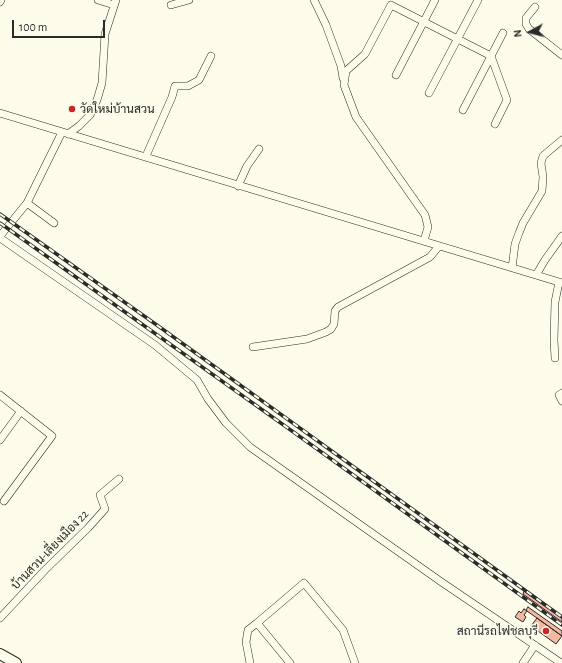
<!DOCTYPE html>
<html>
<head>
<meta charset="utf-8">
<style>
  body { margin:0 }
  #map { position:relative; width:562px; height:663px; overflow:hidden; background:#fdfbea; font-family:"Alegreya Sans",sans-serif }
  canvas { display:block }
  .north { position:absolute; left:510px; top:12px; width:40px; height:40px; -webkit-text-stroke:3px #fdfbea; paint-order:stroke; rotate:263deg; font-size:11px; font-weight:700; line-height:16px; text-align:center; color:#2b2b2b }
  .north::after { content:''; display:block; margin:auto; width:14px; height:18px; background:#2b2b2b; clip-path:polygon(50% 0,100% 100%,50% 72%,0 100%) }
  .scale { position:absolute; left:12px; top:20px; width:93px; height:18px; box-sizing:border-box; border:2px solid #2b2b2b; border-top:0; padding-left:5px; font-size:12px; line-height:14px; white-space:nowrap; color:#2b2b2b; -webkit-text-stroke:3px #fdfbea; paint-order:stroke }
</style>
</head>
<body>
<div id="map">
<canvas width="562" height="663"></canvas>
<div class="north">N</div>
<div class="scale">100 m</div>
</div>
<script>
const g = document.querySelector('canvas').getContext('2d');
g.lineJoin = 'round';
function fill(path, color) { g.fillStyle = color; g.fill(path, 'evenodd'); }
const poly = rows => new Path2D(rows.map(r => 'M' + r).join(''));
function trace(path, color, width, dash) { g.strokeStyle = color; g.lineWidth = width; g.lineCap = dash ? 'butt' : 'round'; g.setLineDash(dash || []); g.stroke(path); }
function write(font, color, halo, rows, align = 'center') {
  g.font = font + ' "Alegreya Sans",Sarabun,sans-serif'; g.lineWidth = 3; g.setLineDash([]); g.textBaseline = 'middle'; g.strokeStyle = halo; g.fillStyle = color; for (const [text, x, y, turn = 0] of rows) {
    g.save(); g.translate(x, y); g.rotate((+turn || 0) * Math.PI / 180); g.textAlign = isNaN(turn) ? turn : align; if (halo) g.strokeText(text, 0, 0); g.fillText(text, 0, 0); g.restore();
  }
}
const building = poly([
  [524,591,562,618,562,622,523,594,524,591],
  [528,607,562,631,562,636,527,611,526,610,528,607],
  [524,609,527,611,524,615,526,617,523,622,515,617,519,611,521,613,524,609],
  [537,618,562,636,556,644,531,626,537,618]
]);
const minor = poly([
  [98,0,114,5],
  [314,0,326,25,341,66,343,78],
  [0,2,1,0],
  [171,5,189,0],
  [535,7,526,18,526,24,529,29,562,55],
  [396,75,435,0],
  [429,93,478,0],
  [463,110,503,33],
  [0,113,562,283],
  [68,134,79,126,90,115,97,100,102,83,105,34,116,0],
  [146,156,172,97,175,86,188,86,199,80,211,56],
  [238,186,247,166,259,149],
  [27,203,54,223],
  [0,236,27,203,62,132],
  [0,238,155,345,197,380,208,399,226,423,250,447,440,581,561,663],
  [424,241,428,227,425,215,356,117,344,85,346,71,365,54,391,5,491,56,507,100,495,124],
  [512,268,515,244,519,233,523,223,542,191,543,177,541,163,543,156,562,140],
  [536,275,545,260,562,236],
  [253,347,307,339,326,332,331,329,334,324,335,311,338,307,430,257,439,246],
  [555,358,554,340,555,302,559,282],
  [562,393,559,395,562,401],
  [0,395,52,436,4,501],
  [0,440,21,411],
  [0,618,45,570,88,528,105,509,100,495,119,479],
  [257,623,304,583,343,630,355,663],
  [250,663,246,642,248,630,257,623,290,663],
  [523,663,535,645]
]);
const highway = poly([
  [0,654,16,663]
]);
const rail = poly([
  [0,214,161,328,562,617],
  [0,223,299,436,562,625]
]);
const markers = [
  [72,109,4,"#c62828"],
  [546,631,4,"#c62828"]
];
const poiNames = [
  ["วัดใหม่บ้านสวน",80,109],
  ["สถานีรถไฟชลบุรี",538,631,"right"]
];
const streetNames = [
  ["บ้านสวน-เลี่ยงเมือง 22",50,550,-46]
];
fill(building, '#f2b8a0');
trace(building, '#2b2b2b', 1);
trace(minor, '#2b2b2b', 8);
trace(highway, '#2b2b2b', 12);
trace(minor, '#fdfbea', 7);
trace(highway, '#fdfbea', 10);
trace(rail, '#2b2b2b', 3.5);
trace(rail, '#fdfbea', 2, [6]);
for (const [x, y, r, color] of markers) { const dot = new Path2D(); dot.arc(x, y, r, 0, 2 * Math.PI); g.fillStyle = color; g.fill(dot); trace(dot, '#fdfbea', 1.5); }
write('12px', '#2b2b2b', '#fdfbea', poiNames, 'left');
write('12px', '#2b2b2b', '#fdfbea', streetNames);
</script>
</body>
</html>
